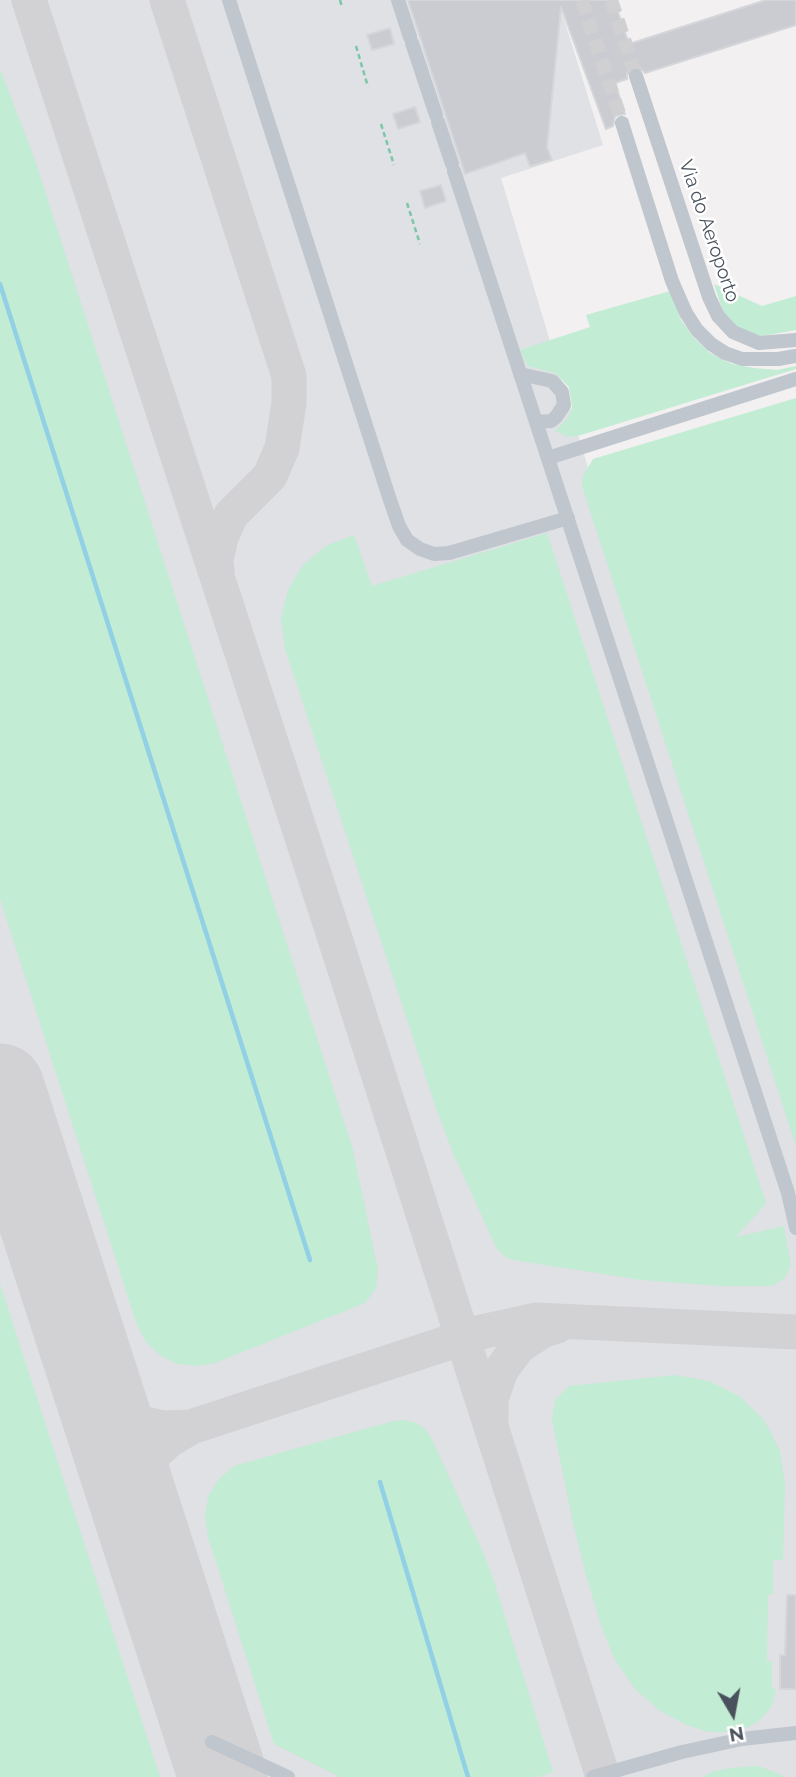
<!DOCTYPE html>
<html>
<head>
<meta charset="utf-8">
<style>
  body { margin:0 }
  #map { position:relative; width:796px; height:1777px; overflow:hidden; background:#f2f0f0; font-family:Raleway,sans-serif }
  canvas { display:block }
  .north { position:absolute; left:698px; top:1679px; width:70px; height:70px; -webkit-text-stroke:5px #fff; paint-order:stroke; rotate:170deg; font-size:19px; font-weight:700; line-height:28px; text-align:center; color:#49525c }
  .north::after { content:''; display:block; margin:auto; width:24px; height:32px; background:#49525c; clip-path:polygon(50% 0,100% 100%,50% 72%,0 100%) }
</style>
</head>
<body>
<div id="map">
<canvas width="796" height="1777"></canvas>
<div class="north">N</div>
</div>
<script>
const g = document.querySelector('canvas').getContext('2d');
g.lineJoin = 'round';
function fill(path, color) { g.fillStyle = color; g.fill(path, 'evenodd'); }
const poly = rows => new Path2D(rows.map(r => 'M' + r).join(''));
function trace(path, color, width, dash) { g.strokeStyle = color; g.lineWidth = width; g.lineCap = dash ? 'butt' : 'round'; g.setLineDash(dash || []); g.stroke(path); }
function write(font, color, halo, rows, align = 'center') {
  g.font = font + ' Raleway,sans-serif'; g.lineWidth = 5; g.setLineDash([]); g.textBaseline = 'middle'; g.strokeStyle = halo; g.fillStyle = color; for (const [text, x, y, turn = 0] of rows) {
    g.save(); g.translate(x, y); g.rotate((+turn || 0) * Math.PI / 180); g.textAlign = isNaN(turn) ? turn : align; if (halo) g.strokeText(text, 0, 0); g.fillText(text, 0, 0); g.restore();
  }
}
const airport = poly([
  [0,0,558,0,603,145,501,178,589,471,796,1128,796,1777,0,1777]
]);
const green = poly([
  [0,69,35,160,353,1150,378,1270,376,1288,365,1303,215,1363,196,1366,177,1364,160,1355,146,1342,137,1325,0,899],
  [714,284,762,306,796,296,796,330,763,336,749,334,737,328,725,318],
  [670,291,681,320,694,338,710,353,732,364,754,368,777,370,796,366,796,369,581,435,568,437,556,431,569,416,572,407,569,387,555,373,528,366,520,350,590,327,586,315],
  [796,398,796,1146,582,486,583,476,593,459],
  [547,533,766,1203,736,1237,784,1226,791,1265,785,1278,772,1286,720,1286,642,1280,519,1261,507,1258,497,1249,453,1153,437,1111,285,649,281,619,288,590,303,565,326,546,354,535,372,586],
  [0,1284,160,1777,0,1777],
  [675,1375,709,1381,739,1396,764,1420,780,1451,785,1485,783,1560,773,1560,773,1594,768,1595,767,1661,772,1661,772,1689,776,1689,772,1705,762,1718,749,1727,731,1732,710,1732,689,1726,660,1711,635,1689,615,1660,601,1626,586,1575,573,1523,552,1420,555,1400,569,1386],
  [405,1420,416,1423,426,1430,432,1439,483,1552,493,1578,553,1772,537,1777,340,1777,274,1744,208,1537,205,1517,208,1497,219,1479,234,1466,393,1421],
  [759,1766,786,1777,703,1777,711,1772,729,1768]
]);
const stream = poly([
  [0,284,310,1260],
  [380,1482,468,1777]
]);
const taxiway = poly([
  [29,0,330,923,603,1777],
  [167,0,289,376,289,403,282,448,270,476,231,515,221,537,216,560,217,571],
  [93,1374,103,1395,120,1412,141,1423,164,1428,191,1427],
  [491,1421,491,1399,501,1370,519,1346,544,1330,557,1326],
  [137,1511,141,1476,150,1458,168,1441,191,1427,481,1332,536,1320,796,1332]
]);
const runway = poly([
  [0,1088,223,1777]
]);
const building = poly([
  [408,0,614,0,629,44,766,0,796,0,796,25,645,73,639,67,632,67,627,73,627,79,615,83,625,114,615,116,613,126,606,129,561,7,547,147,552,160,530,166,525,153,465,174,408,0],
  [390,28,394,44,372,50,367,35,390,28],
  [415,107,420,122,398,129,393,114,415,107],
  [441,185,446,201,425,208,420,191,441,185],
  [787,1595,796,1595,796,1689,780,1689,780,1655,785,1655,787,1595]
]);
const minorTunnel = poly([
  [582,0,622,123],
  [611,0,636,76]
]);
const path = poly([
  [340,0,342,7],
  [356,46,368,87],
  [381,124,394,165],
  [407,203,420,244]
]);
const minor = poly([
  [229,0,389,497,399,526,407,540,420,549,434,554,449,553,568,518],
  [398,0,410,37],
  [412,43,436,115],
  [636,76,709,297,718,316,733,332,759,343,796,340],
  [438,122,452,164],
  [622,123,672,281,686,313,697,330,711,344,725,353,742,359,778,359,796,356],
  [454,171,788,1193,796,1228],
  [520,374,552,381,562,392,564,405,556,417,551,421,536,422],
  [548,458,796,379],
  [212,1742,288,1777],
  [593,1777,682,1752,742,1739,796,1733]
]);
const streetNames = [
  ["Via do Aeroporto",709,231,71]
];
fill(airport, '#dfe1e4');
fill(green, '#c2ecd4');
trace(stream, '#92d0e5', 4.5);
trace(taxiway, '#d2d2d4', 35);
trace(runway, '#d2d2d4', 89);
fill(building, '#caccd2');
trace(building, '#d4d6da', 2);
trace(minorTunnel, '#d0d0d2', 14, [14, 7]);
trace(path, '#7cc7a5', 2.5, [5, 3.5]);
trace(minor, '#bfc6cd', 14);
write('19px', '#49525c', '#fff', streetNames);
</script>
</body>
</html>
